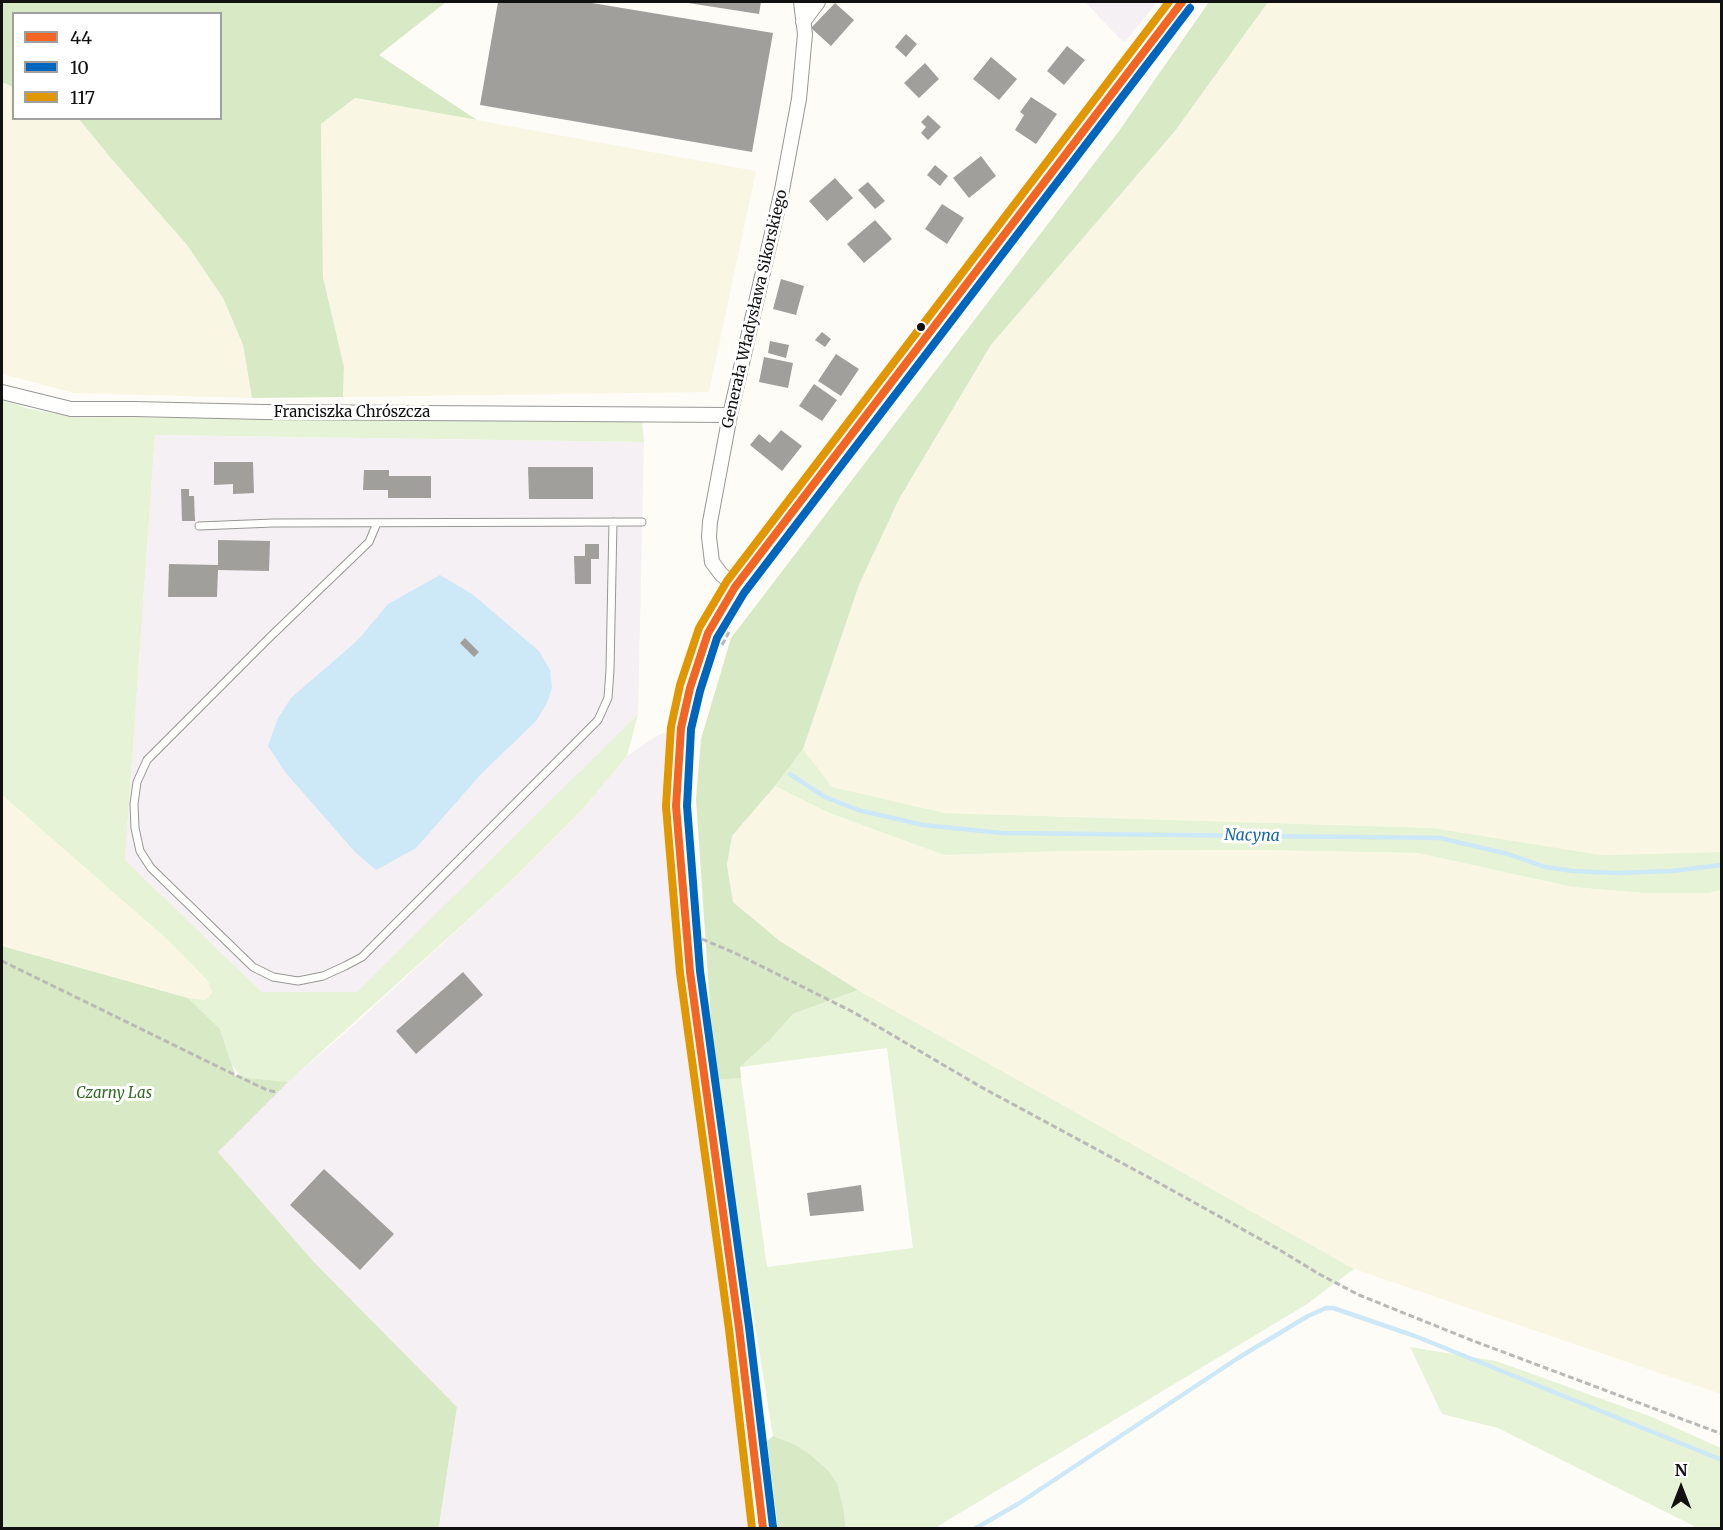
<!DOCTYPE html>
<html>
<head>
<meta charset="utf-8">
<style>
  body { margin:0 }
  #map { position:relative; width:1723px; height:1530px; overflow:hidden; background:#fdfcf7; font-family:Merriweather,serif }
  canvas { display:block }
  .frame { position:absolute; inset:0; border:3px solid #111; pointer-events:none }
  .legend { position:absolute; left:12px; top:12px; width:210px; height:108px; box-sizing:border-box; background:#fff; border:2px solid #a0a0a0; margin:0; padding:8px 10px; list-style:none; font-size:18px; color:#111 }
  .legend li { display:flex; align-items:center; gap:12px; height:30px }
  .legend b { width:30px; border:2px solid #a0a0a0 }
  .north { position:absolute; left:1651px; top:1458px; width:60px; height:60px; -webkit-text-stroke:4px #fff; paint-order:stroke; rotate:0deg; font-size:16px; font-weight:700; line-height:24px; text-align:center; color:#111 }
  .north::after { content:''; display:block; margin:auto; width:21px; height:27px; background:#111; clip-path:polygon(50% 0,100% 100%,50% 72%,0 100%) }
</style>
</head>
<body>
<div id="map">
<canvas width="1723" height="1530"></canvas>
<div class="frame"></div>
<ul class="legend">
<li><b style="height:8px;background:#f26522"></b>44</li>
<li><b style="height:8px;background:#0065bd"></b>10</li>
<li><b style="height:8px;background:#e09702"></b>117</li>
</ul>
<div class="north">N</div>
</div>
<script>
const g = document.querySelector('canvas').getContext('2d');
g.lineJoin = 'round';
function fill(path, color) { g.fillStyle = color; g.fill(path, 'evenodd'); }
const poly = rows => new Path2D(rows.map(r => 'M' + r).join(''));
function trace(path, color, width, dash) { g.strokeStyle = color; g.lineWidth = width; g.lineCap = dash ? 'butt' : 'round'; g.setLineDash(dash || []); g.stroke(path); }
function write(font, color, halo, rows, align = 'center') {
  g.font = font + ' Merriweather,serif'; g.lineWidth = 6; g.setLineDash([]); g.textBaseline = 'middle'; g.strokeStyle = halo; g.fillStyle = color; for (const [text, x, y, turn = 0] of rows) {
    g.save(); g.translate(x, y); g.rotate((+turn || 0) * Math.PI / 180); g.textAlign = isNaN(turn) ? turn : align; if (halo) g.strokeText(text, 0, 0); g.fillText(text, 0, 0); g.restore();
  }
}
const industrial = poly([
  [1085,2,1157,2,1124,43],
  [155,435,644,442,638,714,357,993,262,992,125,860],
  [681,728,676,806,763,1528,437,1528,439,1526,457,1407,313,1261,218,1152,276,1092,346,1032,512,880,582,810,627,756,658,735]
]);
const farmland = poly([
  [1268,2,1721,2,1721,852,1602,855,1433,828,945,813,831,787,803,749,859,585,899,499,991,345,1175,131],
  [3,81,13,87,14,118,79,119,109,156,187,245,223,298,243,345,252,398,74,393,2,374],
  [355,98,756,171,709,392,343,397,344,367,323,277,321,124],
  [775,786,829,813,944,855,1067,851,1258,850,1418,853,1572,887,1644,893,1709,893,1721,890,1721,1394,1354,1269,858,990,780,941,733,902,727,865,732,836],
  [2,795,169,941,209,981,212,993,205,1000,188,998,2,946]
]);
const green = poly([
  [2,400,30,409,73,417,642,420,644,442,155,435,125,860,262,992,357,992,638,714,627,756,582,810,512,880,288,1082,243,1079,232,1065,220,1029,188,998,205,1000,212,993,208,981,169,941,2,795],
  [803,749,832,787,945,813,1433,828,1602,855,1721,852,1721,890,1709,893,1644,893,1572,887,1418,853,1258,850,1067,851,944,855,829,813,775,786],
  [858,990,1354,1269,1307,1304,935,1528,846,1528,843,1506,837,1484,827,1469,807,1452,794,1444,773,1436,715,1080,741,1078,767,1267,913,1248,887,1048,740,1067,770,1040,793,1014],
  [1410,1347,1496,1361,1652,1417,1721,1448,1721,1528,1698,1528,1498,1428,1442,1414]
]);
const forest = poly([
  [2,2,446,2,379,55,477,120,355,98,321,124,323,277,344,367,343,397,252,398,243,345,223,298,187,245,109,156,79,119,220,118,220,14,14,14,13,87,2,82],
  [1209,2,1268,2,1175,131,991,345,899,499,859,585,803,749,775,786,732,836,727,865,733,902,780,941,858,990,793,1014,770,1040,740,1067,741,1078,715,1080,696,799,701,739,731,638,1119,131],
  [2,946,188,998,220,1029,236,1077,288,1082,218,1152,313,1261,457,1407,439,1526,437,1528,2,1528],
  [773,1436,794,1444,807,1452,827,1469,837,1483,843,1506,846,1528,778,1528,767,1441]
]);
const water = poly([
  [440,575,472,594,539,651,550,670,552,688,546,705,536,721,481,774,416,848,376,870,355,852,285,772,268,746,278,718,291,698,358,640,388,604]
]);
const stream = poly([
  [790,774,825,797,858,810,923,825,1002,833,1440,838,1508,854,1545,867,1573,871,1616,873,1672,871,1722,865],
  [976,1528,1018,1504,1238,1358,1308,1316,1326,1308,1333,1308,1415,1336,1722,1460]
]);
const building = poly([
  [498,2,586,2,773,33,752,152,480,105],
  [688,2,761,2,759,14,688,3],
  [835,3,854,20,831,46,811,28],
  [906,34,917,44,906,57,895,47],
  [1067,46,1085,60,1064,85,1047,71],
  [991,57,1017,79,999,100,973,79],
  [925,63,939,79,919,98,904,83],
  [1031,97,1057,114,1036,144,1015,130,1024,115,1020,112],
  [928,115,941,127,928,140,921,133,926,127,921,122],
  [981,156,996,176,969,198,953,178],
  [935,165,948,176,940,186,927,175],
  [835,178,853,198,827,221,809,201],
  [868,182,885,201,875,209,858,190],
  [942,204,964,218,947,244,925,229],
  [875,220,892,239,864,263,847,244],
  [781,279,804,286,796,315,773,309],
  [822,332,831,339,825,347,815,340],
  [770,341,789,345,786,358,768,353],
  [836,354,859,369,841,396,818,381],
  [764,357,793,363,788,388,759,382],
  [814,384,837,400,822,421,799,406],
  [781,430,802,446,782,471,750,445,759,434,770,443],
  [214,462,253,462,254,493,233,494,233,484,214,485],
  [528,467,593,467,593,499,529,499],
  [364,470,389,470,389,476,431,476,431,498,388,498,388,490,363,490],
  [181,489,189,489,189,496,194,496,195,521,182,521],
  [218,540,270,541,269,571,218,570,217,597,168,597,169,564,218,565],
  [585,544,599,544,599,559,591,559,591,584,575,584,574,556,585,556],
  [465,638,479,652,474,657,460,643],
  [463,972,483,995,416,1054,396,1031],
  [324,1169,394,1234,360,1270,290,1205],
  [861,1185,864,1211,810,1216,807,1193]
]);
const path = poly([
  [722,645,729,632],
  [702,939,735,953,853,1012,981,1087,1159,1183,1278,1249,1319,1274,1359,1295,1471,1340,1722,1434],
  [2,961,231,1073,267,1090,276,1092]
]);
const service = poly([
  [377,523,369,542,269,638,147,760,137,782,134,804,135,828,140,851,151,868,253,967,273,977,298,981,323,976,345,966,362,957,598,720,608,698,610,670,613,522],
  [199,526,273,523,642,522]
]);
const minor = poly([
  [803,22,818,2],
  [2,392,71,409,133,409,264,412,730,415],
  [735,587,721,574,712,562,709,537,710,522,730,415,782,190,799,99,805,34,801,2]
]);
const tertiary = poly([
  [763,1528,739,1328,690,972,687,933,676,806,681,728,690,688,702,648,708,633,735,587,1182,2]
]);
const bus1 = poly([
  [763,1528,739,1328,690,972,676,806,681,728,690,688,708,633,735,587,1182,2]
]);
const bus2 = poly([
  [773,1527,749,1327,700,971,687,806,691,729,700,691,717,638,744,593,1190,8]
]);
const bus3 = poly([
  [752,1528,729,1329,680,973,666,806,671,727,680,685,699,628,727,581,1169,2]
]);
const markers = [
  [921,327,5,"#111"]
];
const streetNames = [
  ["Generała Władysława Sikorskiego",755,309,-77],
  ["Franciszka Chrószcza",352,413]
];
const parkNames = [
  ["Czarny Las",114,1094]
];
const waterNames = [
  ["Nacyna",1252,836,1]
];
fill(industrial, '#f5f0f3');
fill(farmland, '#f9f7e4');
fill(green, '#e7f3d7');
fill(forest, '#d8eac5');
fill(water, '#cde8f7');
trace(stream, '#cde8f7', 4.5);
fill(building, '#a19f9c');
trace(service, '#979795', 9);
trace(minor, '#979795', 16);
trace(tertiary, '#979795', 19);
trace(path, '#b9b9b8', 3, [6, 3]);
trace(service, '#fffffe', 7);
trace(minor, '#fffffe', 14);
trace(tertiary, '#fffffe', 16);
trace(bus1, '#f26522', 8);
trace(bus2, '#0065bd', 8);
trace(bus3, '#e09702', 8);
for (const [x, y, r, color] of markers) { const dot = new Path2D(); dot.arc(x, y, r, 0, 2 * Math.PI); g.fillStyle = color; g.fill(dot); trace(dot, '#fff', 2); }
write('15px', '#111', '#fff', streetNames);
write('italic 15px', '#2f6b1f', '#fff', parkNames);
write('italic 16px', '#1768a6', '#fff', waterNames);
</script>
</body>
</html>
